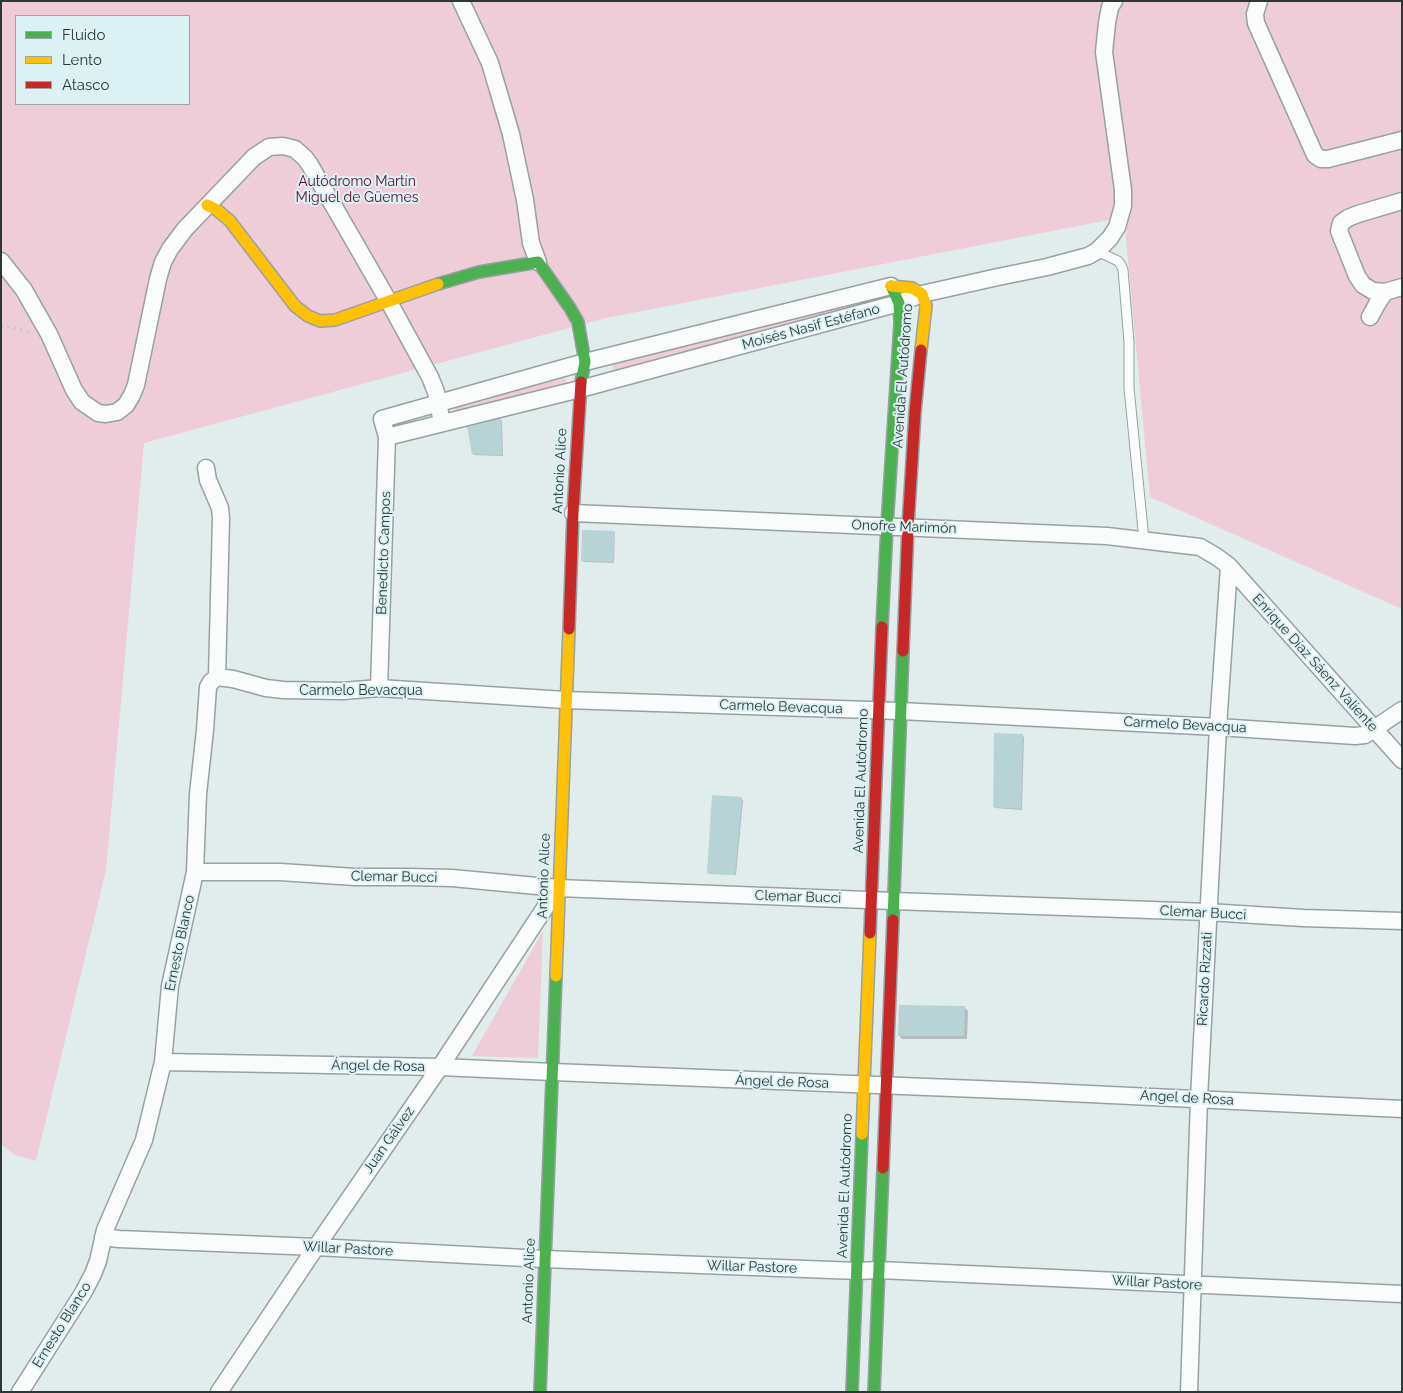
<!DOCTYPE html>
<html>
<head>
<meta charset="utf-8">
<style>
  body { margin:0 }
  #map { position:relative; width:1403px; height:1393px; overflow:hidden; background:#e1eced; font-family:Raleway,sans-serif }
  canvas { display:block }
  .frame { position:absolute; inset:0; border:2px solid #2e3738; pointer-events:none }
  .legend { position:absolute; left:15px; top:15px; width:175px; height:90px; box-sizing:border-box; background:#dbf1f3; border:1px solid #96a7a8; margin:0; padding:6px 9px; list-style:none; font-size:15px; color:#2e3738 }
  .legend li { display:flex; align-items:center; gap:10px; height:25px }
  .legend b { width:25px; border:1px solid #96a7a8 }
</style>
</head>
<body>
<div id="map">
<canvas width="1403" height="1393"></canvas>
<div class="frame"></div>
<ul class="legend">
<li><b style="height:6px;background:#4caf50"></b>Fluido</li>
<li><b style="height:6px;background:#ffc107"></b>Lento</li>
<li><b style="height:6px;background:#c62828"></b>Atasco</li>
</ul>
</div>
<script>
const g = document.querySelector('canvas').getContext('2d');
g.lineJoin = 'round';
function fill(path, color) { g.fillStyle = color; g.fill(path, 'evenodd'); }
const poly = rows => new Path2D(rows.map(r => 'M' + r).join(''));
function trace(path, color, width, dash) { g.strokeStyle = color; g.lineWidth = width; g.lineCap = dash ? 'butt' : 'round'; g.setLineDash(dash || []); g.stroke(path); }
function write(font, color, halo, rows, align = 'center') {
  g.font = font + ' Raleway,sans-serif'; g.lineWidth = 4; g.setLineDash([]); g.textBaseline = 'middle'; g.strokeStyle = halo; g.fillStyle = color; for (const [text, x, y, turn = 0] of rows) {
    g.save(); g.translate(x, y); g.rotate((+turn || 0) * Math.PI / 180); g.textAlign = isNaN(turn) ? turn : align; if (halo) g.strokeText(text, 0, 0); g.fillText(text, 0, 0); g.restore();
  }
}
const green = poly([
  [1,1,1402,1,1402,609,1150,497,1124,217,606,318,144,443,106,870,36,1161,15,1155,1,1144],
  [16,16,189,16,189,104,16,104],
  [887,296,889,304,614,372,612,364],
  [565,378,567,384,456,412,455,406],
  [543,931,538,1058,472,1056]
]);
const shadow = poly([
  [501,420,502,421,503,456,474,455,473,454],
  [614,532,615,533,614,563,584,562,582,561],
  [1022,736,1024,737,1022,810,995,808,994,807],
  [741,798,743,800,736,875,710,874,708,873],
  [964,1007,968,1011,967,1039,902,1039,899,1035]
]);
const building = poly([
  [501,418,502,455,472,454,467,427],
  [582,530,615,531,613,562,581,561],
  [994,733,1023,734,1021,809,993,807],
  [712,795,742,797,735,875,707,873],
  [899,1005,965,1006,964,1036,898,1036]
]);
const path = poly([
  [1,325,30,332]
]);
const lane = poly([
  [1097,251,1118,261,1121,265,1123,270,1129,342,1129,388,1144,540]
]);
const street = poly([
  [461,1,490,63,511,134,525,200,531,243,538,262],
  [1259,1,1255,14,1256,23,1315,155,1321,159,1328,159,1402,140],
  [1,261,24,290,33,306,49,334,74,390,82,402,98,413,106,414,117,412,126,405,132,395,136,385,158,279,163,262,170,249,185,229,254,157,269,147,283,146,295,149,305,158,310,165,389,302,430,377,436,392,442,423],
  [1385,292,1373,291,1363,285,1357,276,1339,231,1341,223,1348,218,1358,214,1402,201],
  [1370,317,1377,304,1385,292,1402,287],
  [387,437,580,389,899,303,922,294,998,277,1047,267,1088,256,1097,251,1110,238,1117,227,1123,206,1123,190,1104,52,1107,23,1110,7,1114,1],
  [573,513,1107,536,1200,547,1217,557,1229,566,1402,760],
  [217,677,233,679,266,688,283,690,343,691,379,688,565,700,900,711,1218,727,1355,736,1365,735,1402,710],
  [379,688,387,437,382,419,585,362,891,286],
  [195,872,280,872,355,877,408,877,452,878,558,888,893,901,1208,912,1303,918,1402,921],
  [163,1062,440,1067,553,1072,1027,1091,1402,1109],
  [103,1237,119,1239,316,1247,544,1259,858,1271,879,1270,1402,1294],
  [20,1392,83,1293,93,1274,98,1261,105,1230,144,1140,163,1062,170,986,195,872,198,794,205,730,208,687,211,682,217,677,221,518,220,508,208,480,206,468],
  [219,1392,316,1247,440,1067,558,888],
  [1189,1392,1199,1099,1218,727,1229,566]
]);
const fast = poly([
  [438,284,479,272,538,262,570,308,578,322,585,362,581,382],
  [882,627,887,526,900,323,899,303,891,286],
  [893,920,903,651],
  [540,1392,556,976],
  [852,1392,862,1134],
  [874,1392,883,1168]
]);
const slow = poly([
  [207,205,217,210,230,221,295,306,308,316,320,321,335,320,438,284],
  [891,286,912,288,922,294,926,306,921,350],
  [556,976,569,629],
  [862,1134,870,933]
]);
const jam = poly([
  [569,629,573,513,581,382],
  [903,651,908,526,915,412,921,350],
  [870,933,882,627],
  [883,1168,893,920]
]);
const parkNames = [
  ["Autódromo Martín",357,182],
  ["Miguel de Güemes",357,198]
];
const streetNames = [
  ["Moisés Nasif Estéfano",811,327,-15],
  ["Avenida El Autódromo",903,376,-86],
  ["Antonio Alice",560,471,-87],
  ["Onofre Marimón",904,527,2],
  ["Benedicto Campos",384,553,-88],
  ["Enrique Díaz Sáenz Valiente",1315,663,48],
  ["Carmelo Bevacqua",361,691],
  ["Carmelo Bevacqua",781,707,2],
  ["Carmelo Bevacqua",1185,725,3],
  ["Avenida El Autódromo",861,781,-88],
  ["Antonio Alice",544,876,-88],
  ["Clemar Bucci",394,877,1],
  ["Clemar Bucci",798,897,2],
  ["Clemar Bucci",1203,913,3],
  ["Ernesto Blanco",180,943,-78],
  ["Ricardo Rizzati",1205,979,-87],
  ["Ángel de Rosa",378,1066,1],
  ["Ángel de Rosa",782,1082,2],
  ["Ángel de Rosa",1187,1098,3],
  ["Juan Gálvez",389,1140,-55],
  ["Avenida El Autódromo",845,1186,-88],
  ["Willar Pastore",348,1249,3],
  ["Willar Pastore",752,1267,2],
  ["Antonio Alice",529,1281,-88],
  ["Willar Pastore",1157,1283,3],
  ["Ernesto Blanco",62,1325,-58]
];
fill(green, '#eeccd8');
fill(shadow, '#0003');
fill(building, '#b7d3d5');
trace(lane, '#98a1a2', 11);
trace(street, '#98a1a2', 19);
trace(fast, '#98a1a2', 14);
trace(slow, '#98a1a2', 14);
trace(jam, '#98a1a2', 14);
trace(path, '#c7cccd', 2.5, [2.5, 4]);
trace(lane, '#fafcfc', 9);
trace(street, '#fafcfc', 16);
trace(fast, '#4caf50', 11);
trace(slow, '#ffc107', 11);
trace(jam, '#c62828', 11);
write('14px', '#590e2f', '#dbf1f3', parkNames);
write('14px', '#2e3738', '#dbf1f3', streetNames);
</script>
</body>
</html>
